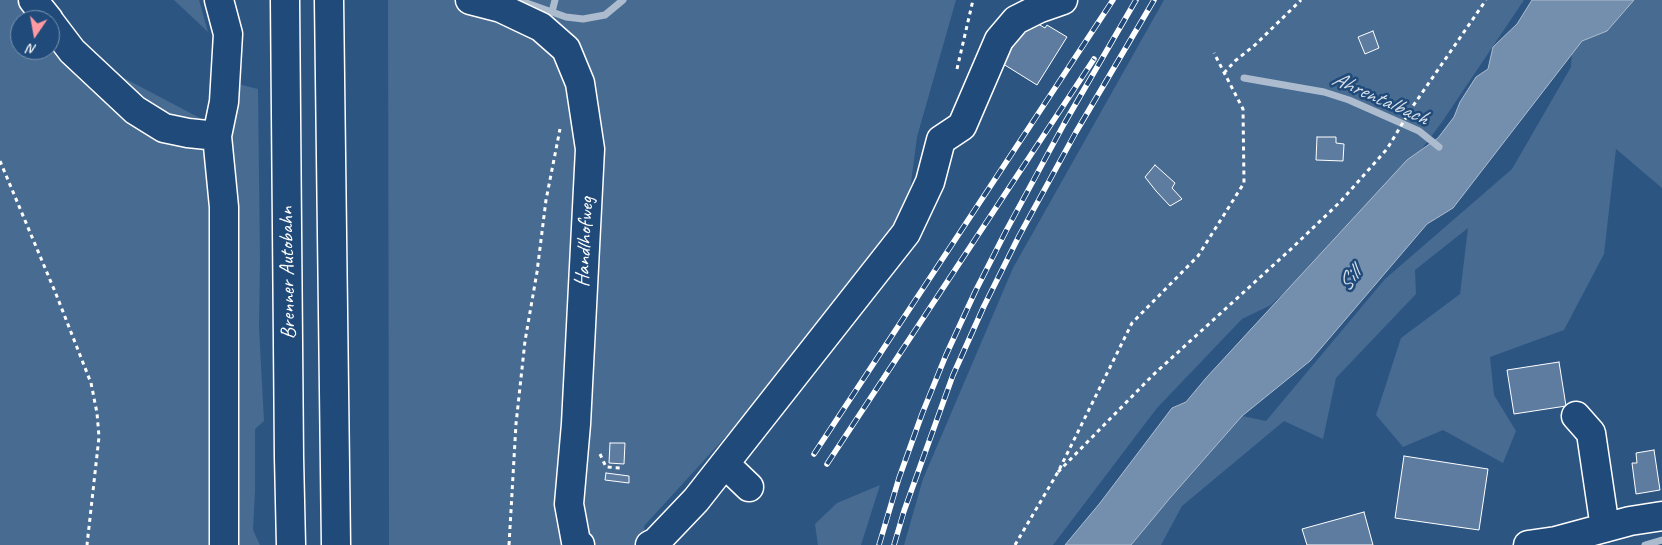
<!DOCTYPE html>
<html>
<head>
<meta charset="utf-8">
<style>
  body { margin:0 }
  #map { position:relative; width:1662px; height:545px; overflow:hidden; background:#2c5582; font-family:Caveat,sans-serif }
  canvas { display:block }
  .north { position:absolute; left:10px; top:10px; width:50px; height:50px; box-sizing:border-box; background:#1f4a7a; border:1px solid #7992af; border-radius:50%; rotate:192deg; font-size:14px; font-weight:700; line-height:20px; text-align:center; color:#fff }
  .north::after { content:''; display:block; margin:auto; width:18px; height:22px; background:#ff9aa2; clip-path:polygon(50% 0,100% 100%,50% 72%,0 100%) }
</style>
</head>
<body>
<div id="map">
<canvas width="1662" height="545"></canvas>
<div class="north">N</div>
</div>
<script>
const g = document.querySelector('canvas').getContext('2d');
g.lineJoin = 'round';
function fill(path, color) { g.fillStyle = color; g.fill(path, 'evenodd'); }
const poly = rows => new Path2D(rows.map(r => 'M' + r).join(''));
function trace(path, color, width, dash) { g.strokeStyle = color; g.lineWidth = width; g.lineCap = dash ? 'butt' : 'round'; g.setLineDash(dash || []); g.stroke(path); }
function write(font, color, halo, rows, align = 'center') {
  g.font = font + ' Caveat,sans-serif'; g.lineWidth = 5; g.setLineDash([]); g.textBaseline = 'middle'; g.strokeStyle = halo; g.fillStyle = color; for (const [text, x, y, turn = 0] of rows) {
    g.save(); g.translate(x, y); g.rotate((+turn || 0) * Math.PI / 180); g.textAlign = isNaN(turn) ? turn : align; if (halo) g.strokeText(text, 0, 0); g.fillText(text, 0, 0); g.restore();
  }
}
const green = poly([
  [0,0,17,0,30,20,20,20,20,50,50,50,50,39,232,135,238,84,258,89,260,262,259,327,264,421,255,429,255,491,253,530,260,545,0,545],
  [174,0,199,0,208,32],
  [388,0,956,0,917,137,908,206,857,282,794,362,644,526,646,545,389,545],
  [1164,0,1524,0,1442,122,1409,166,1364,217,1271,305,1242,319,1157,408,1053,545,904,545,923,479,1013,268],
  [1599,0,1662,0,1662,188,1616,149,1604,254,1564,330,1490,357,1494,395,1516,431,1503,463,1443,430,1403,447,1376,415,1401,338,1460,294,1468,228,1415,270,1416,294,1336,378,1323,439,1284,421,1182,506,1161,545,1131,545,1170,498,1242,416,1266,421,1385,279,1512,169,1571,67,1574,16],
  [880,485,861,545,818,545,815,524,837,503]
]);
const water = poly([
  [1532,0,1634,0,1607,31,1582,41,1453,208,1427,224,1310,361,1242,416,1170,498,1131,545,1065,545,1100,503,1172,408,1186,402,1206,378,1407,160,1438,138,1454,117,1460,102,1476,77,1488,69,1493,47,1517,24,1532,0]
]);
const stream = poly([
  [518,0,566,17,583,19,605,15,623,0],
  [552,12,555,0],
  [1244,78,1324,92,1349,100,1419,131,1439,147],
  [1645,545,1662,540]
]);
const building = poly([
  [1028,18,1045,28,1047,25,1067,37,1037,85,1000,62,1028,18],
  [1373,31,1379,48,1365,54,1358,37,1373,31],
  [1317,137,1336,137,1336,143,1344,144,1343,161,1316,160,1317,137],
  [1155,165,1175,183,1172,188,1182,199,1170,206,1156,191,1145,177,1155,165],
  [1559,362,1566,406,1514,414,1507,370,1559,362],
  [610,443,625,443,624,464,609,463,610,443],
  [1654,450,1660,490,1636,494,1632,463,1637,463,1636,453,1654,450],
  [1404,456,1488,469,1479,530,1395,518,1404,456],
  [606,473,629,476,629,483,605,480,606,473],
  [1364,512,1373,545,1307,545,1302,529,1364,512]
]);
const path = poly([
  [957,69,973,0],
  [1224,73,1235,61,1255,45,1301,0],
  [0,161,56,294,91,383,97,413,99,437,87,545],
  [600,454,606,467,621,468],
  [1058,472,1153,375,1291,249,1340,202,1387,149,1413,106,1486,0],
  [509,545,516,424,525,341,537,272,546,200,560,129],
  [1015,545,1058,472,1132,323,1198,256,1244,183,1243,109,1214,53]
]);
const minor = poly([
  [33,0,49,20],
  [219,0,228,34,224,102,217,136,224,207,224,545],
  [470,0,501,8,541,27,566,49,580,83,590,149,576,424,569,504,576,542,580,545],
  [50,22,72,51,135,110,164,128,188,133,217,136],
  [1576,416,1591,433,1605,528],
  [725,464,749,487],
  [650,545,656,542,696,500,906,233,930,182,941,140,962,126,999,40,1016,20,1040,8,1063,0],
  [1528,545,1556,541,1630,521,1662,516]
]);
const highway = poly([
  [285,0,289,457,291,545],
  [329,0,336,545]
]);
const rail = poly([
  [814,454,1113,0],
  [827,464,1094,59],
  [879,545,899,478,922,414,946,355,975,292,1006,231,1064,124,1136,0],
  [894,545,904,511,953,375,984,306,1019,236,1076,132,1154,0]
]);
const streetNames = [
  ["Handlhofweg",585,242,-87],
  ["Brenner Autobahn",288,273,-91]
];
const waterNames = [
  ["Ahrentalbach",1380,99,24],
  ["Sill",1350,280,-51]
];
fill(green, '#486b92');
fill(water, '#748fad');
trace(water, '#acbcce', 1);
trace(stream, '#acbcce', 7);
fill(building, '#5e7c9f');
trace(building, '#fff', 1);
trace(minor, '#fff', 31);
trace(highway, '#fff', 31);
trace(path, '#fff', 3, [4, 4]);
trace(minor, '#1f4a7a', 28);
trace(highway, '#1f4a7a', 28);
trace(rail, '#fff', 5.5);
trace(rail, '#1f4a7a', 4, [11]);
write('21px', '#fff', '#1f4a7a', streetNames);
write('italic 22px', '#d5dde6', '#1f4a7a', waterNames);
</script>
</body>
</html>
